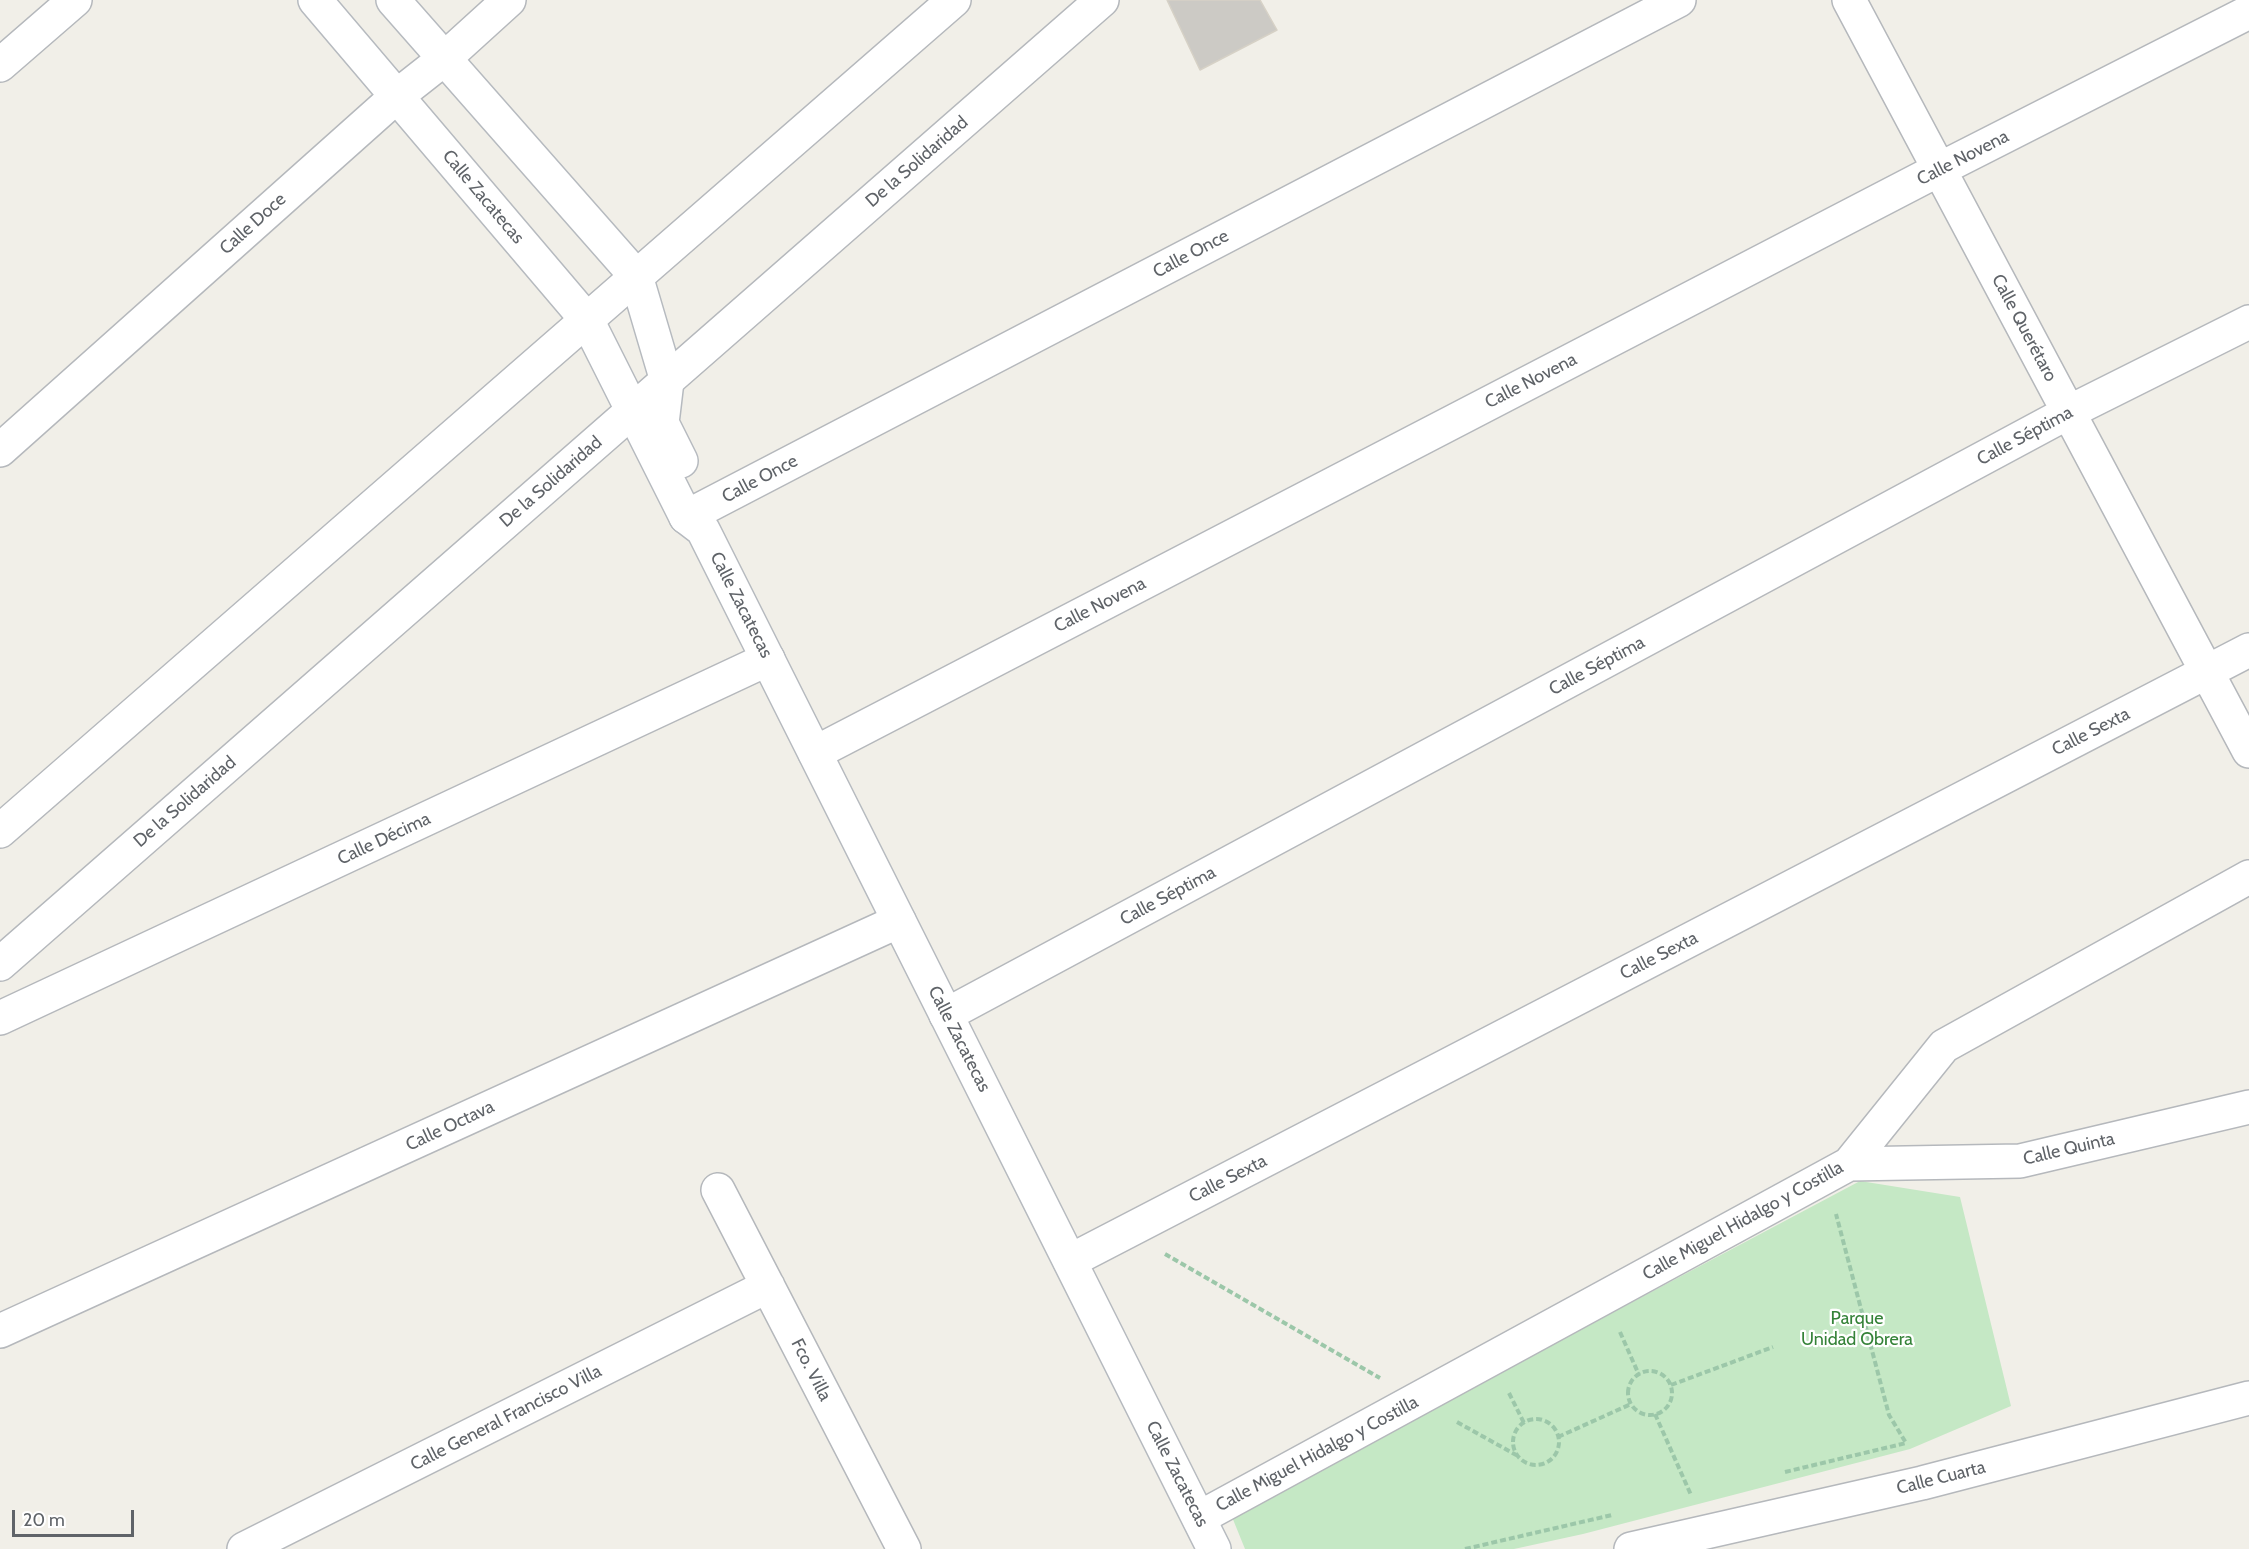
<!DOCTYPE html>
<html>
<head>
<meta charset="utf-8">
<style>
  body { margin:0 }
  #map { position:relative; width:2249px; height:1549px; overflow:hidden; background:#f1efe8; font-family:Cabin,sans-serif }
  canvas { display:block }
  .scale { position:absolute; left:12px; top:1510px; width:122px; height:27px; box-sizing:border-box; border:3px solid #5f6368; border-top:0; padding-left:8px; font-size:18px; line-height:21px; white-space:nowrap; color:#5f6368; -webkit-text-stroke:4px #fff; paint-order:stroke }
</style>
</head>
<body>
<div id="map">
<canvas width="2249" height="1549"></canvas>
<div class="scale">20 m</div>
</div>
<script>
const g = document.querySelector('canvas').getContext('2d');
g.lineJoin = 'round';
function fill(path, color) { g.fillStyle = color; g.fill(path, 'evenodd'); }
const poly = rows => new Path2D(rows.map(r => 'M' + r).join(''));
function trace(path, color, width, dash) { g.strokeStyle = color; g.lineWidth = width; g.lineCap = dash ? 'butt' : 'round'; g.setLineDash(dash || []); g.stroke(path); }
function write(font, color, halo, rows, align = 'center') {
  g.font = font + ' Cabin,sans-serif'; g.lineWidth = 4.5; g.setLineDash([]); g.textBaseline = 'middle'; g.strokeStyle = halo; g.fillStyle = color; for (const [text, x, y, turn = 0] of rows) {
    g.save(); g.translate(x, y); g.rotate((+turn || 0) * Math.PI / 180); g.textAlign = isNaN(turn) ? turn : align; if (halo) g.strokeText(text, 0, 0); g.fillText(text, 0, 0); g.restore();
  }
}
const green = poly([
  [1860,1181,1960,1197,2011,1406,1910,1449,1583,1534,1514,1549,1245,1549,1230,1512,1252,1504]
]);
const building = poly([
  [1167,0,1260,0,1277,30,1200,70,1167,0]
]);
const path = poly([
  [1165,1254,1380,1378],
  [1620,1332,1639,1375],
  '1628 1393a22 22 0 1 1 44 0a22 22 0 1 1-44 0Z',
  [1671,1385,1773,1347],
  [1509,1393,1524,1423],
  [1655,1414,1691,1495],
  '1513 1442a23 23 0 1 1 46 0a23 23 0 1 1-46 0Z',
  [1457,1422,1518,1456],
  [1558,1437,1631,1404],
  [1785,1472,1906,1443,1889,1415,1836,1214],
  [1465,1549,1612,1515]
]);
const street = poly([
  [1849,0,2249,751],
  [0,65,75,0],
  [0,450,397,96,444,59,509,0],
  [686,517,1679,0],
  [815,753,1940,169,2249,12],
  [0,831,954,0],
  [0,964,1102,0],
  [946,1015,2069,412,2249,322],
  [0,1018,768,659],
  [1849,1164,2020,1161,2249,1107],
  [718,1190,904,1549],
  [1070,1261,2249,650],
  [0,1331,899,921],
  [1199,1518,1849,1164,1944,1046,2249,877],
  [244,1549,768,1286],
  [1631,1549,1922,1483,2249,1398]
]);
const secondary = poly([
  [315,0,587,320,686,517,703,530,1214,1549],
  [393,0,636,276,667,381,662,423,681,461]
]);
const streetNames = [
  ["Calle Novena",1963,158,-27],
  ["De la Solidaridad",917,162,-41],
  ["Calle Zacatecas",483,197,50],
  ["Calle Doce",253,224,-42],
  ["Calle Once",1191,254,-28],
  ["Calle Querétaro",2024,328,62],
  ["Calle Novena",1531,381,-27],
  ["Calle Séptima",2025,436,-28],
  ["Calle Once",760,479,-28],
  ["De la Solidaridad",551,482,-41],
  ["Calle Zacatecas",741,605,63],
  ["Calle Novena",1100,605,-27],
  ["Calle Séptima",1597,666,-28],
  ["Calle Sexta",2091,732,-27],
  ["De la Solidaridad",185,802,-41],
  ["Calle Décima",384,839,-25],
  ["Calle Séptima",1168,896,-28],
  ["Calle Sexta",1659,956,-27],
  ["Calle Zacatecas",959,1039,63],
  ["Calle Octava",450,1126,-25],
  ["Calle Quinta",2069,1149,-13],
  ["Calle Sexta",1228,1179,-27],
  ["Calle Miguel Hidalgo y Costilla",1743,1221,-29],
  ["Fco. Villa",811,1370,63],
  ["Calle General Francisco Villa",506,1418,-27],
  ["Calle Miguel Hidalgo y Costilla",1317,1454,-28],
  ["Calle Zacatecas",1177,1474,63],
  ["Calle Cuarta",1941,1478,-14]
];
const parkNames = [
  ["Parque",1857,1319],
  ["Unidad Obrera",1857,1340]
];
fill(green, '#c5e8c5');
fill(building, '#cccac5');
trace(building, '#d6d1c6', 1.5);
trace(street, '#b5b8bc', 36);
trace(secondary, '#b6babf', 36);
trace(path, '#9cc7a9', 4, [6, 3]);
trace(street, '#fff', 33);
trace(secondary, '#fff', 33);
write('18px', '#5f6368', '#fff', streetNames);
write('18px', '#348238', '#fff', parkNames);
</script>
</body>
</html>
